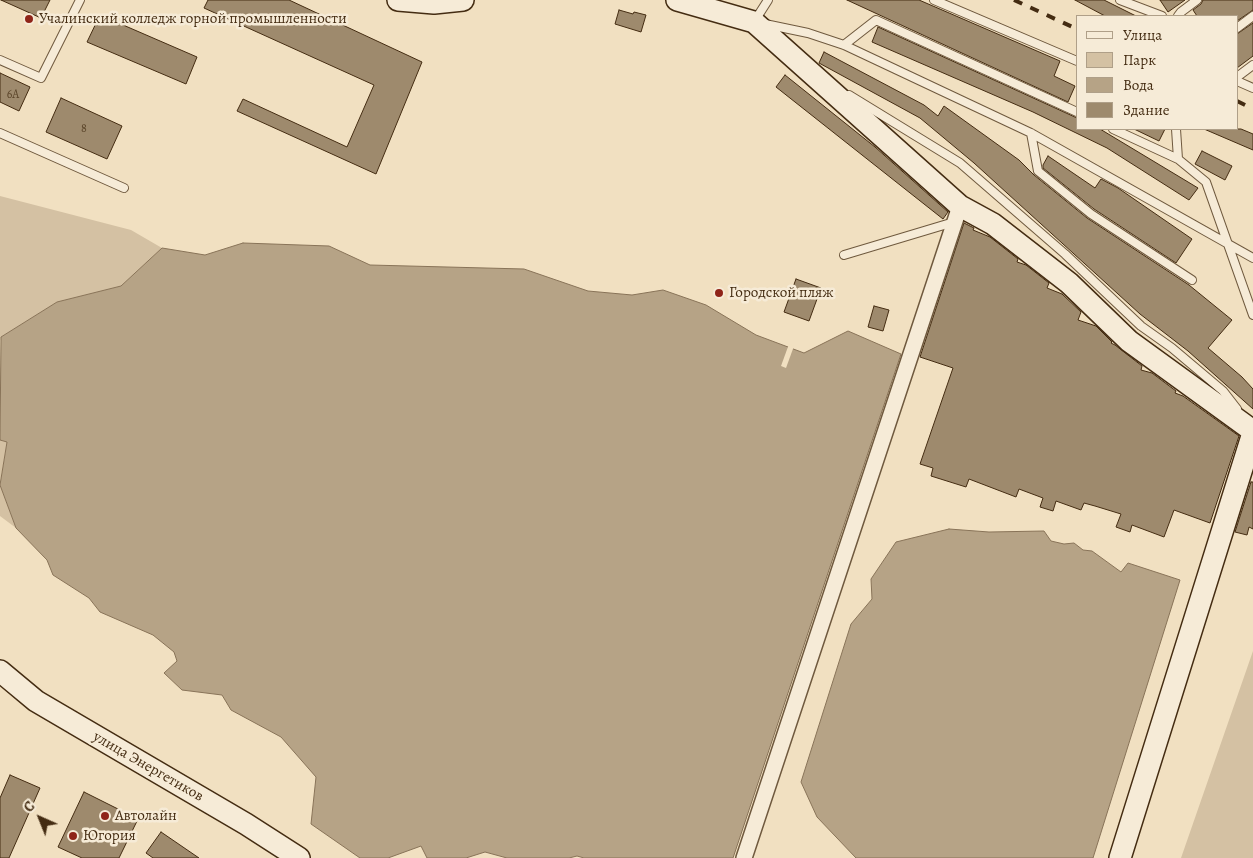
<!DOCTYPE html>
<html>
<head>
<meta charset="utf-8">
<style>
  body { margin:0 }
  #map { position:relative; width:1253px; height:858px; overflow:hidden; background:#f1e0c1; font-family:Alegreya,serif }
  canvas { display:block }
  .legend { position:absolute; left:1076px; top:15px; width:162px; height:115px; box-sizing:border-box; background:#f6ebd7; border:1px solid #af9f88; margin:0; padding:6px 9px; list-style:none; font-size:15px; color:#442c12 }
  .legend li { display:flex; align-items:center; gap:10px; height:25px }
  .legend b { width:25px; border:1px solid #af9f88 }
  .north { position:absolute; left:15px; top:793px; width:50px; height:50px; -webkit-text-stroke:4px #f6ebd7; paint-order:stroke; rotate:316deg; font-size:14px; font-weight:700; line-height:20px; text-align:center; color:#442c12 }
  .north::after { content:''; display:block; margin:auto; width:18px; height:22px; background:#442c12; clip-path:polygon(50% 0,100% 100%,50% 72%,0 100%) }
</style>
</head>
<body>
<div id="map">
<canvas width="1253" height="858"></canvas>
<ul class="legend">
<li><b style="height:6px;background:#f6ebd7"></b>Улица</li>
<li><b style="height:14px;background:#d4c1a3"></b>Парк</li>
<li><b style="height:14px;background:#b6a386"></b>Вода</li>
<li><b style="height:14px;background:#9e8a6d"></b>Здание</li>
</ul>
<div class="north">С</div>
</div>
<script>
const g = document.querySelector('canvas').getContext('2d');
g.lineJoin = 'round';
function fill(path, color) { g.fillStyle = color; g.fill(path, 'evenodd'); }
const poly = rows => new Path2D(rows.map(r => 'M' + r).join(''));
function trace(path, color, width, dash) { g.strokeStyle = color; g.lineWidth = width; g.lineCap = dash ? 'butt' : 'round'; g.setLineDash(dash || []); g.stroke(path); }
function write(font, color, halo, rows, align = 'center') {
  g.font = font + ' Alegreya,serif'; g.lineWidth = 5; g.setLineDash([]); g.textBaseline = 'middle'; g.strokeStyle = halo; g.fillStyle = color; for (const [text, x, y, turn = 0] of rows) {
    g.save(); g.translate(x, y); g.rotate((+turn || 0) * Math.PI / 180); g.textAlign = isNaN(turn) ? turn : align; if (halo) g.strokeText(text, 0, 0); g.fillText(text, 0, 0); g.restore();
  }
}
const green = poly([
  [0,196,131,230,162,248,121,286,57,302,1,337,0,341],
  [0,440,7,442,0,483],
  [0,485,16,528,0,516],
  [1253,651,1253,858,1181,858]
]);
const water = poly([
  [243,243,329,246,370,265,524,269,588,291,632,295,663,290,706,305,756,335,804,353,848,331,901,354,733,858,584,858,577,856,569,858,507,858,485,852,466,858,427,858,421,846,388,858,360,858,311,824,316,777,281,737,231,710,222,695,182,690,164,673,177,661,174,652,153,635,100,612,89,598,53,575,47,560,16,528,0,485,7,442,0,440,1,337,57,302,121,286,162,248,205,255,243,243],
  [949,529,989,532,1044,531,1051,541,1064,544,1074,543,1083,550,1092,551,1121,572,1128,563,1180,580,1093,858,856,858,817,817,801,782,851,624,872,599,871,579,896,542,949,529]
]);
const pier = poly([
  [789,344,794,346,786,368,781,366]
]);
const building = poly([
  [1,0,50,0,41,18,1,0],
  [208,0,289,0,422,62,376,174,237,111,243,99,347,147,374,85,204,8,208,0],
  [847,0,919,0,1060,61,1054,76,1075,86,1068,102,847,0],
  [1075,0,1104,0,1136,16,1105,16,1075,0],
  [1160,0,1185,0,1168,12,1160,0],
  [1203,0,1253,0,1253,10,1237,21,1237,16,1197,16,1193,10,1201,4,1203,0],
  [619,10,633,14,634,12,646,15,641,32,615,24,619,10],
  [100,15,197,57,186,84,87,42,100,15],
  [1253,23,1253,56,1237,68,1237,34,1253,23],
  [878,27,1077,118,1077,129,1100,129,1198,188,1189,200,1107,148,1033,112,872,42,878,27],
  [824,52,924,105,938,116,944,106,1019,160,1034,175,1087,218,1189,285,1232,320,1208,348,1242,377,1253,389,1253,409,1188,351,1140,314,974,163,920,118,819,63,824,52],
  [0,73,30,87,19,111,0,102,0,73],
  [785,75,875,147,948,212,943,219,776,87,785,75],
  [61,98,122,126,107,159,46,132,61,98],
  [1134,129,1165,129,1159,141,1134,129],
  [1204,129,1241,129,1253,134,1253,150,1204,129],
  [1202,151,1232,166,1225,180,1195,164,1202,151],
  [1048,156,1095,188,1101,179,1118,188,1192,239,1176,263,1094,209,1043,168,1043,165,1048,156],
  [964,223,974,228,973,230,990,237,1018,259,1017,262,1026,265,1049,283,1047,288,1062,294,1081,312,1078,320,1096,326,1112,342,1111,343,1115,345,1142,366,1141,370,1152,373,1176,391,1175,393,1183,396,1239,436,1210,523,1174,510,1164,537,1132,525,1130,532,1116,527,1121,514,1095,506,1084,503,1081,510,1056,501,1053,511,1040,507,1043,498,1019,489,1016,497,969,479,966,487,931,476,933,468,920,464,953,368,920,357,964,223],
  [796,279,821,288,809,321,784,312,796,279],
  [874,306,889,310,883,331,868,327,874,306],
  [1251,482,1253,482,1253,529,1249,527,1247,535,1235,532,1251,482],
  [10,775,40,788,9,858,0,858,0,798,10,775],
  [84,792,138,819,119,858,82,858,58,847,84,792],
  [161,832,199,858,153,858,146,853,161,832]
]);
const lane = poly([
  [934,0,1077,61],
  [1120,0,1162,16],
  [1178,16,1181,12,1197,0],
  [754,22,768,0],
  [765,24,808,33,844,45,1031,133,1253,258],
  [1237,28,1253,16],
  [844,45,876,20,1077,112],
  [0,60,41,78,80,0],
  [1237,77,1253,65],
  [1237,81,1253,88],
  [849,95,960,163,1065,254,1141,326,1172,348,1223,391,1237,409],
  [1113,129,1178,159],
  [1176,129,1178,159,1206,182,1253,315],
  [0,133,124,188],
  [1031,133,1038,171,1091,214,1192,280],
  [844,255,954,222]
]);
const street = poly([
  [744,858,960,206]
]);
const secondary = poly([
  [398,0,434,3,463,0],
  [677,0,754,22,960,206,993,224,1069,283,1129,341,1253,431],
  [0,671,36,701,246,824,299,858],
  [1120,858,1253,433]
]);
const rail = poly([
  [1014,0,1077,29],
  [1237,101,1253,109]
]);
const markers = [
  [29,19,5,"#8f2418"],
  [719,293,5,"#8f2418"],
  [105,816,5,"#8f2418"],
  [73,836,5,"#8f2418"]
];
const numberNames = [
  ["6А",13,95],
  ["8",84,129]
];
const poiNames = [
  ["Учалинский колледж горной промышленности",39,19],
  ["Городской пляж",729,293],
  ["Автолайн",115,816],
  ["Югория",83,836]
];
const streetNames = [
  ["улица Энергетиков",148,767,30]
];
fill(green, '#d4c1a3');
fill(water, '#b6a386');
trace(water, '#887358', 1);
fill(pier, '#f1e0c1');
fill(building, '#9e8a6d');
trace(building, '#442c12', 1);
trace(lane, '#6f593e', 10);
trace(street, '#6f593e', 18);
trace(secondary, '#442c12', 24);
trace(lane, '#f6ebd7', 8);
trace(street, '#f6ebd7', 15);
trace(secondary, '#f6ebd7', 21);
trace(rail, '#442c12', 4, [9, 9]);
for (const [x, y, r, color] of markers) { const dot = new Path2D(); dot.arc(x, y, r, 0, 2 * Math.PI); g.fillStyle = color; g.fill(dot); trace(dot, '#f6ebd7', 2); }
write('12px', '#5a4429', null, numberNames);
write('15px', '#442c12', '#f6ebd7', poiNames, 'left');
write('15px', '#442c12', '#f6ebd7', streetNames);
</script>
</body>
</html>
